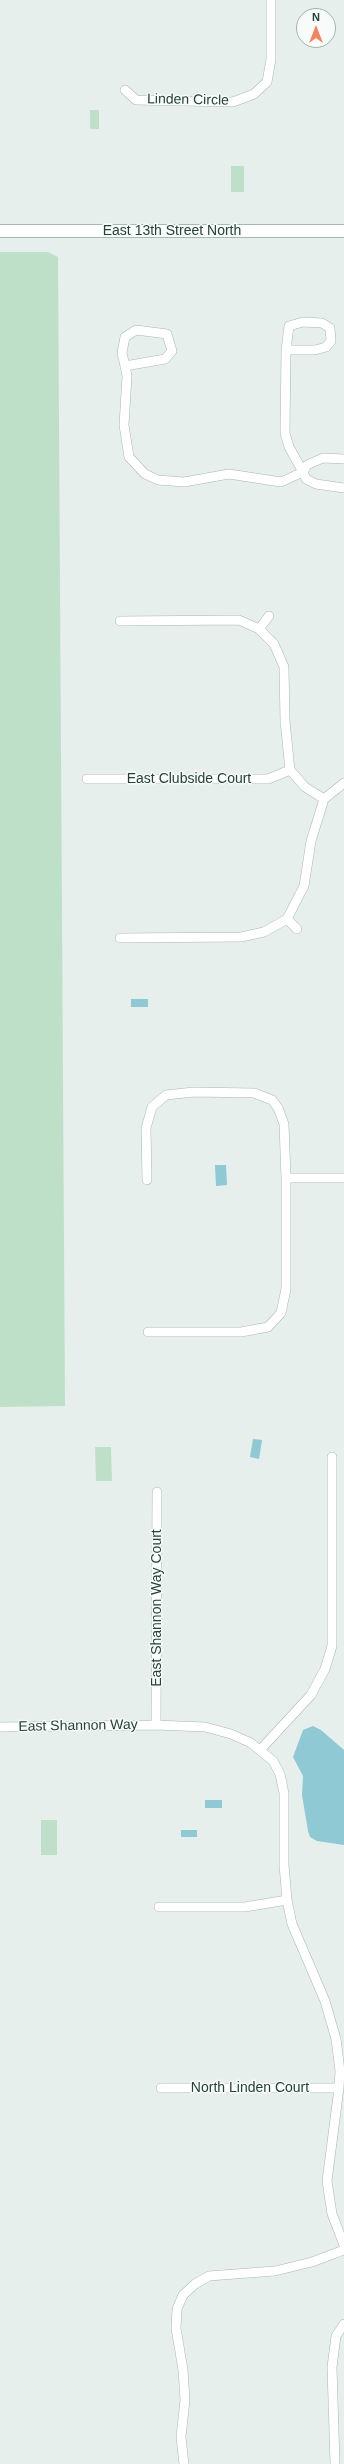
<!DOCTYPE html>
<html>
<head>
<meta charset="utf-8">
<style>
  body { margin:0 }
  #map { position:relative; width:344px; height:2464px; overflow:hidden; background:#e6efeb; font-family:Arial,sans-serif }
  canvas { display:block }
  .north { position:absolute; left:296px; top:8px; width:40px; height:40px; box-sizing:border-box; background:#f7fbf9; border:1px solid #a3b1ad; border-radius:50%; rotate:0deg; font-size:11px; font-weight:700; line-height:16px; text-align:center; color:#24423a }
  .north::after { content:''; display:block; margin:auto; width:14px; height:18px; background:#f4845f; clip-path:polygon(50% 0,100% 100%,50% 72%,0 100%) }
</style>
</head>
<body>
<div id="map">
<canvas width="344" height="2464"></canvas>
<div class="north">N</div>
</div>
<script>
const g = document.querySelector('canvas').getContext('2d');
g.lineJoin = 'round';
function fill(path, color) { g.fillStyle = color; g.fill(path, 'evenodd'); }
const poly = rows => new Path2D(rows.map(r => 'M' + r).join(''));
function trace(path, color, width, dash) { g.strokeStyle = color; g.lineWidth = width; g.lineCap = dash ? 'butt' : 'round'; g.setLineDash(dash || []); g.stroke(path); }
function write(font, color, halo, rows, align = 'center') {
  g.font = font + ' Arial,sans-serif'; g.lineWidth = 3; g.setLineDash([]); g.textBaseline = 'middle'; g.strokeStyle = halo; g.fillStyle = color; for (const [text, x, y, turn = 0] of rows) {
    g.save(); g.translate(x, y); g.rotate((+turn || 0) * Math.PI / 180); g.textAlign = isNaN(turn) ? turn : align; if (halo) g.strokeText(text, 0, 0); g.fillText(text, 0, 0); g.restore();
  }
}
const green = poly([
  [90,110,99,110,99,129,90,129],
  [231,166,244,166,244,192,231,192],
  [0,252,48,252,58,257,65,1406,0,1407],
  [95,1447,111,1447,112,1481,96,1481],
  [41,1820,57,1820,57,1855,41,1855]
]);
const water = poly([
  [131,999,148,999,148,1007,131,1007],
  [215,1165,226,1165,227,1185,216,1186],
  [253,1439,262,1440,259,1459,250,1457],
  [313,1726,321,1730,344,1750,344,1845,317,1841,310,1837,308,1831,302,1795,303,1776,293,1757,303,1730],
  [205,1800,222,1800,222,1808,205,1808],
  [181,1830,197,1830,197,1837,181,1837]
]);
const street = poly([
  [125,90,136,100,233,102,254,94,267,82,271,59,271,0],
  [303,322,322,323,330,328,331,341,326,347,315,350,286,350,289,326,303,322],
  [136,330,167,334,172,351,165,359,125,366,122,353,125,337,136,330],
  [125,366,127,376,124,425,129,457,145,474,158,480,184,482,229,474,281,482,303,472,289,447,285,433,286,350],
  [344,459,323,458,307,465,303,472,306,479,316,484,344,488],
  [120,621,239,620,259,629,274,644,284,667,285,721,290,770,305,787,324,799],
  [259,629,269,616],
  [87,779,268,779,290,770],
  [287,919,297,929],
  [120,938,241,937,264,932,287,919,304,886,311,841,324,799,344,783],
  [286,1178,344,1178],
  [147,1180,146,1128,152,1107,166,1095,194,1092,254,1093,272,1100,278,1108,284,1124,286,1178,286,1289,281,1313,268,1327,241,1332,148,1332],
  [156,1725,157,1492],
  [0,1727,156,1725,205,1727,231,1734,251,1743,273,1761,280,1774,284,1793,284,1865,287,1900,292,1924,325,2001,336,2039,340,2071,339,2088,327,2181,332,2214,344,2245],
  [260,1750,311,1695,325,1669,332,1646,332,1457],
  [159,1907,245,1907,287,1900],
  [161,2088,339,2088],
  [184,2464,181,2437,185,2400,183,2370,176,2328,177,2309,183,2295,195,2284,209,2276,275,2271,312,2262,344,2250],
  [335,2464,332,2367,336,2336,344,2324]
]);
const secondary = poly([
  [0,231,344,231]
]);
const streetNames = [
  ["Linden Circle",188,100,1],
  ["East 13th Street North",172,231],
  ["East Clubside Court",189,779],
  ["East Shannon Way Court",157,1608,-90],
  ["East Shannon Way",78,1726,-1],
  ["North Linden Court",250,2088]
];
fill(green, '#bfe0c8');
fill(water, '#8ec9d4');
trace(street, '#a8b8b2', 10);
trace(secondary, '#a4bbb3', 14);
trace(street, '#fff', 9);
trace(secondary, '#fff', 12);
write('14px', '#24423a', '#f7fbf9', streetNames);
</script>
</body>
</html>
